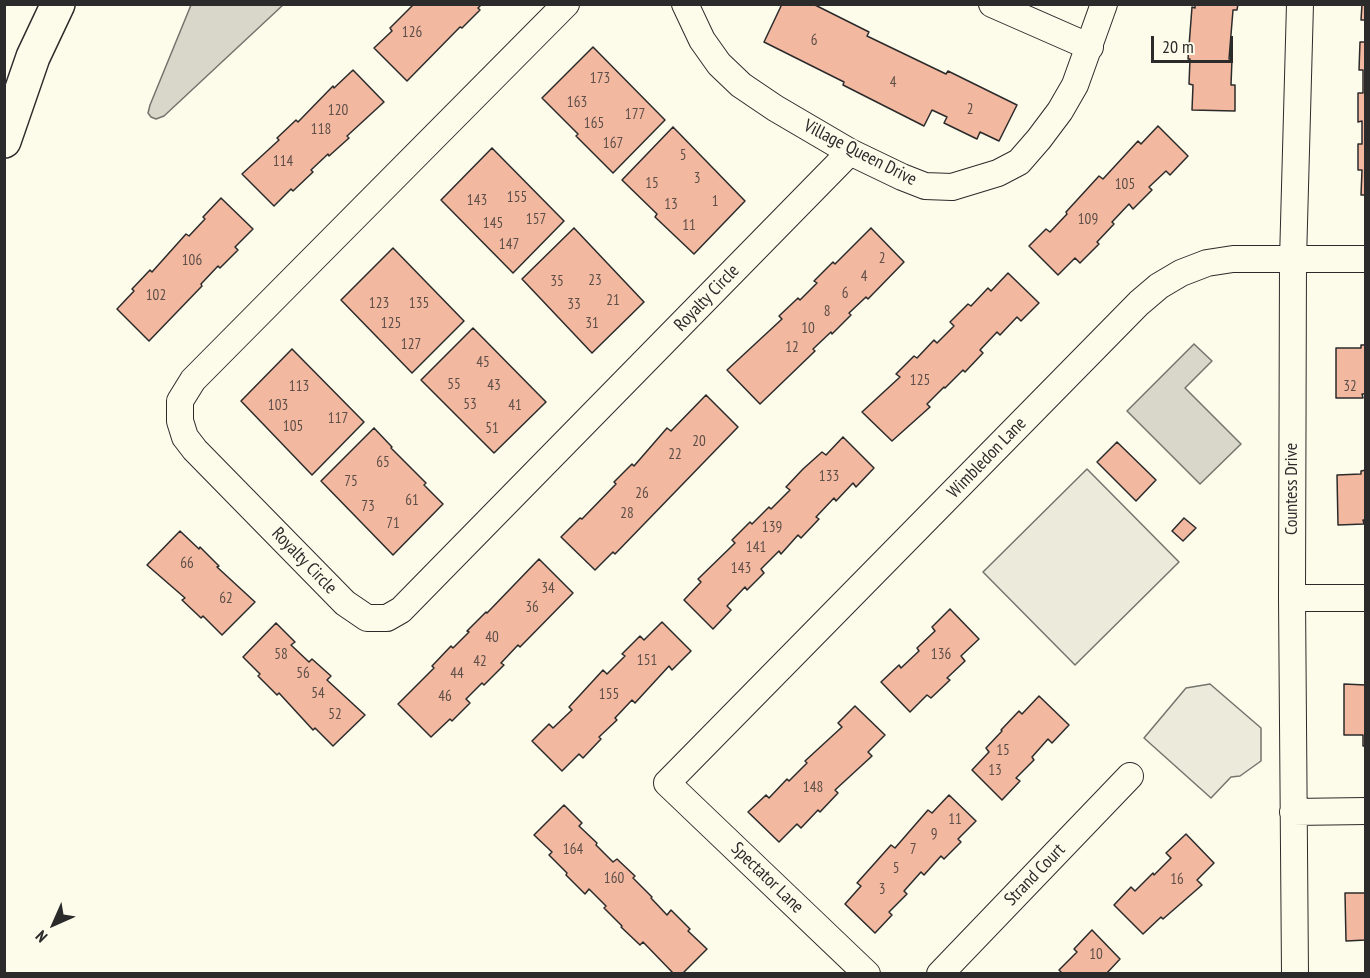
<!DOCTYPE html>
<html>
<head>
<meta charset="utf-8">
<style>
  body { margin:0 }
  #map { position:relative; width:1370px; height:978px; overflow:hidden; background:#fdfbea; font-family:"PT Sans Narrow",sans-serif }
  canvas { display:block }
  .frame { position:absolute; inset:0; border:6px solid #2b2b2b; pointer-events:none }
  .north { position:absolute; left:24px; top:894px; width:60px; height:60px; -webkit-text-stroke:4px #fdfbea; paint-order:stroke; rotate:225deg; font-size:16px; font-weight:700; line-height:24px; text-align:center; color:#2b2b2b }
  .north::after { content:''; display:block; margin:auto; width:21px; height:27px; background:#2b2b2b; clip-path:polygon(50% 0,100% 100%,50% 72%,0 100%) }
  .scale { position:absolute; left:1151px; top:36px; width:82px; height:27px; box-sizing:border-box; border:3px solid #2b2b2b; border-top:0; padding-left:8px; font-size:18px; line-height:21px; white-space:nowrap; color:#2b2b2b; -webkit-text-stroke:4px #fdfbea; paint-order:stroke }
</style>
</head>
<body>
<div id="map">
<canvas width="1370" height="978"></canvas>
<div class="frame"></div>
<div class="north">N</div>
<div class="scale">20 m</div>
</div>
<script>
const g = document.querySelector('canvas').getContext('2d');
g.lineJoin = 'round';
function fill(path, color) { g.fillStyle = color; g.fill(path, 'evenodd'); }
const poly = rows => new Path2D(rows.map(r => 'M' + r).join(''));
function trace(path, color, width, dash) { g.strokeStyle = color; g.lineWidth = width; g.lineCap = dash ? 'butt' : 'round'; g.setLineDash(dash || []); g.stroke(path); }
function write(font, color, halo, rows, align = 'center') {
  g.font = font + ' "PT Sans Narrow",sans-serif'; g.lineWidth = 4.5; g.setLineDash([]); g.textBaseline = 'middle'; g.strokeStyle = halo; g.fillStyle = color; for (const [text, x, y, turn = 0] of rows) {
    g.save(); g.translate(x, y); g.rotate((+turn || 0) * Math.PI / 180); g.textAlign = isNaN(turn) ? turn : align; if (halo) g.strokeText(text, 0, 0); g.fillText(text, 0, 0); g.restore();
  }
}
const green = poly([
  [1087,469,1179,562,1075,665,983,572,1087,469],
  [1210,684,1261,728,1261,761,1240,776,1231,777,1211,798,1144,738,1186,688,1210,684]
]);
const water = poly([
  [191,5,283,5,164,116,156,119,151,117,148,113,150,105,191,5],
  [1194,344,1212,361,1185,388,1241,444,1200,484,1127,411,1194,344]
]);
const building = poly([
  [414,4,482,4,478,8,480,10,462,28,460,27,407,81,374,48,392,31,390,28,414,4],
  [782,4,813,4,869,32,867,36,946,74,948,71,1017,105,999,141,980,132,977,139,944,123,947,117,932,110,924,126,843,85,844,82,764,42,782,4],
  [1195,4,1238,4,1237,10,1233,10,1229,59,1232,59,1231,85,1235,85,1235,111,1192,110,1193,85,1189,84,1190,59,1188,59,1192,7,1195,8,1195,4],
  [1362,4,1366,4,1366,195,1361,195,1362,170,1358,170,1358,144,1362,144,1362,121,1358,122,1358,93,1363,93,1363,70,1359,70,1360,42,1365,42,1365,20,1361,20,1362,4],
  [593,47,665,120,613,173,576,136,578,134,542,98,593,47],
  [353,70,384,102,347,136,349,138,329,156,328,154,311,170,313,172,293,191,291,189,274,206,242,174,279,140,277,138,296,120,298,122,333,86,334,88,353,70],
  [1158,126,1188,156,1170,175,1166,171,1149,187,1152,190,1133,209,1129,204,1112,222,1114,224,1097,242,1099,244,1080,263,1075,258,1058,275,1029,246,1046,229,1050,232,1067,214,1066,212,1099,176,1103,179,1138,141,1141,144,1158,126],
  [673,127,745,201,694,254,655,217,657,214,622,180,673,127],
  [492,148,564,221,513,273,441,200,492,148],
  [221,198,253,229,235,247,238,250,220,268,218,266,201,284,202,286,149,341,117,309,134,291,132,289,150,270,152,272,186,234,189,236,205,219,203,217,221,198],
  [574,228,644,302,592,353,522,279,574,228],
  [871,228,904,262,868,299,866,297,849,313,851,315,832,334,831,332,813,349,815,351,760,404,727,370,782,319,779,316,798,298,800,300,817,283,814,281,833,262,835,264,871,228],
  [393,248,464,321,412,373,341,300,393,248],
  [1008,273,1039,303,1021,321,1017,317,1000,335,997,332,980,350,983,353,965,372,963,370,945,388,944,387,927,404,930,407,892,441,862,412,900,377,896,374,914,356,917,358,934,340,937,343,954,326,950,322,968,304,971,306,988,288,991,291,1008,273],
  [473,328,546,402,494,453,421,380,473,328],
  [1361,345,1366,345,1366,394,1362,394,1363,398,1336,398,1336,348,1361,348,1361,345],
  [292,349,364,422,312,475,241,401,292,349],
  [706,395,738,427,615,554,613,552,595,570,561,537,580,518,582,519,616,484,614,482,632,464,634,466,667,428,671,431,706,395],
  [374,428,392,447,391,448,426,483,424,485,443,504,393,555,321,481,374,428],
  [843,437,874,468,856,487,853,483,836,501,834,498,816,517,819,519,801,538,798,535,781,554,779,551,761,569,764,573,747,590,745,587,727,606,731,610,713,629,684,600,701,582,698,579,735,543,732,540,750,522,752,524,769,507,771,509,790,490,786,487,803,469,822,452,826,455,843,437],
  [1117,442,1156,480,1136,501,1097,462,1117,442],
  [1366,470,1366,520,1363,520,1364,524,1338,525,1337,475,1361,474,1361,471,1366,470],
  [1184,518,1196,528,1183,541,1172,531,1184,518],
  [180,531,199,549,200,547,219,566,217,567,255,602,222,635,203,616,201,618,182,600,185,598,147,565,180,531],
  [539,559,573,593,520,647,518,645,501,663,504,665,484,685,482,683,466,699,470,703,452,721,450,719,431,737,398,704,434,668,432,666,451,646,453,648,469,632,467,631,486,612,487,613,539,559],
  [950,609,979,639,961,656,965,661,947,678,950,680,931,698,927,695,910,712,881,682,899,665,901,668,919,651,917,648,935,631,932,627,950,609],
  [662,622,691,651,672,670,669,666,635,703,632,700,615,718,617,720,599,737,601,739,583,758,579,754,562,771,532,741,549,724,553,728,572,710,569,707,603,670,607,674,625,656,622,654,640,636,644,640,662,622],
  [276,623,295,642,291,645,309,662,312,659,331,676,327,680,365,715,333,746,315,728,313,730,279,693,277,695,258,676,260,674,243,657,276,623],
  [1344,684,1366,685,1366,746,1363,746,1363,735,1344,735,1344,684],
  [1039,696,1069,725,1052,743,1048,739,1032,757,1034,760,1016,778,1020,781,1002,800,972,770,989,752,986,748,1002,731,1001,730,1019,711,1022,714,1039,696],
  [855,706,885,735,868,752,872,756,835,790,838,793,820,812,818,810,801,828,797,824,779,842,748,812,766,795,769,798,787,779,789,781,807,763,805,761,842,727,838,723,855,706],
  [949,795,976,821,958,839,961,842,944,859,941,856,924,875,921,872,904,891,907,894,889,912,892,915,875,933,845,904,861,886,857,883,891,845,895,848,928,810,932,813,949,795],
  [564,805,582,823,579,826,597,843,596,845,613,862,617,859,635,876,633,878,652,897,651,898,667,915,671,910,690,929,688,931,707,949,682,974,674,974,643,942,640,945,621,927,622,926,604,908,606,906,589,889,585,894,566,875,567,873,549,855,552,852,534,835,564,805],
  [1186,834,1214,863,1197,880,1202,885,1163,919,1161,917,1143,934,1114,905,1131,887,1135,891,1153,873,1154,875,1171,858,1166,853,1186,834],
  [1345,893,1366,893,1366,940,1346,941,1345,893],
  [1092,930,1120,959,1106,974,1059,974,1061,972,1059,970,1077,952,1074,949,1092,930]
]);
const street = poly([
  [566,4,193,380,180,401,180,421,185,437,195,450,345,603,367,618,387,618,401,610,850,152],
  [685,4,702,40,719,64,741,85,775,108,850,152,902,177,925,186,952,187,998,173,1019,162,1039,139,1060,111,1075,85,1104,4],
  [992,4,1090,47],
  [1292,598,1366,598],
  [1293,812,1366,811],
  [867,974,667,783,1139,303,1159,286,1181,273,1207,263,1233,259,1366,259],
  [940,974,1130,776],
  [1295,974,1292,598,1293,260,1300,4]
]);
const secondary = poly([
  [4,141,33,57,58,4]
]);
const numberNames = [
  ["126",412,33],
  ["6",814,41],
  ["173",600,79],
  ["4",893,83],
  ["163",577,103],
  ["2",970,110],
  ["120",338,111],
  ["177",635,115],
  ["165",594,124],
  ["118",321,130],
  ["167",613,144],
  ["5",683,156],
  ["114",283,162],
  ["3",697,179],
  ["15",652,184],
  ["105",1125,185],
  ["155",517,198],
  ["143",477,201],
  ["1",715,202],
  ["13",671,205],
  ["157",536,220],
  ["109",1088,220],
  ["145",493,224],
  ["11",689,226],
  ["147",509,245],
  ["2",882,259],
  ["106",192,261],
  ["4",864,277],
  ["23",595,281],
  ["35",557,282],
  ["6",845,294],
  ["102",156,296],
  ["21",613,301],
  ["123",379,304],
  ["135",419,304],
  ["33",574,305],
  ["8",827,312],
  ["125",391,324],
  ["31",592,324],
  ["10",808,329],
  ["127",411,345],
  ["12",792,348],
  ["45",483,363],
  ["125",920,381],
  ["55",454,385],
  ["43",494,386],
  ["113",299,387],
  ["32",1350,387],
  ["53",470,405],
  ["103",278,406],
  ["41",515,406],
  ["117",338,419],
  ["105",293,427],
  ["51",492,429],
  ["20",699,442],
  ["22",675,455],
  ["65",383,463],
  ["133",829,477],
  ["75",351,482],
  ["26",642,494],
  ["61",412,501],
  ["73",368,507],
  ["28",627,514],
  ["71",393,524],
  ["139",772,528],
  ["141",756,548],
  ["66",187,564],
  ["143",741,569],
  ["34",548,589],
  ["62",226,599],
  ["36",532,608],
  ["40",492,638],
  ["58",281,655],
  ["136",941,655],
  ["151",647,661],
  ["42",480,662],
  ["56",303,674],
  ["44",457,674],
  ["54",318,694],
  ["155",609,695],
  ["46",445,697],
  ["52",335,715],
  ["15",1003,751],
  ["13",995,771],
  ["148",813,788],
  ["11",955,820],
  ["9",934,835],
  ["164",573,850],
  ["7",913,850],
  ["5",896,869],
  ["160",614,879],
  ["16",1177,880],
  ["3",882,890],
  ["10",1096,955]
];
const streetNames = [
  ["Village Queen Drive",860,153,27],
  ["Royalty Circle",707,298,-46],
  ["Wimbledon Lane",987,458,-46],
  ["Countess Drive",1292,489,-90],
  ["Royalty Circle",304,561,46],
  ["Strand Court",1035,875,-46],
  ["Spectator Lane",767,878,44]
];
fill(green, '#ecebdb');
trace(green, '#74746e', 1.5);
fill(water, '#d8d7c9');
trace(water, '#74746e', 1.5);
fill(building, '#f2b8a0');
trace(building, '#2b2b2b', 1.5);
trace(street, '#2b2b2b', 28);
trace(secondary, '#2b2b2b', 36);
trace(street, '#fdfbea', 26);
trace(secondary, '#fdfbea', 33);
write('15px', '#5d4e48', null, numberNames);
write('18px', '#2b2b2b', '#fdfbea', streetNames);
</script>
</body>
</html>
